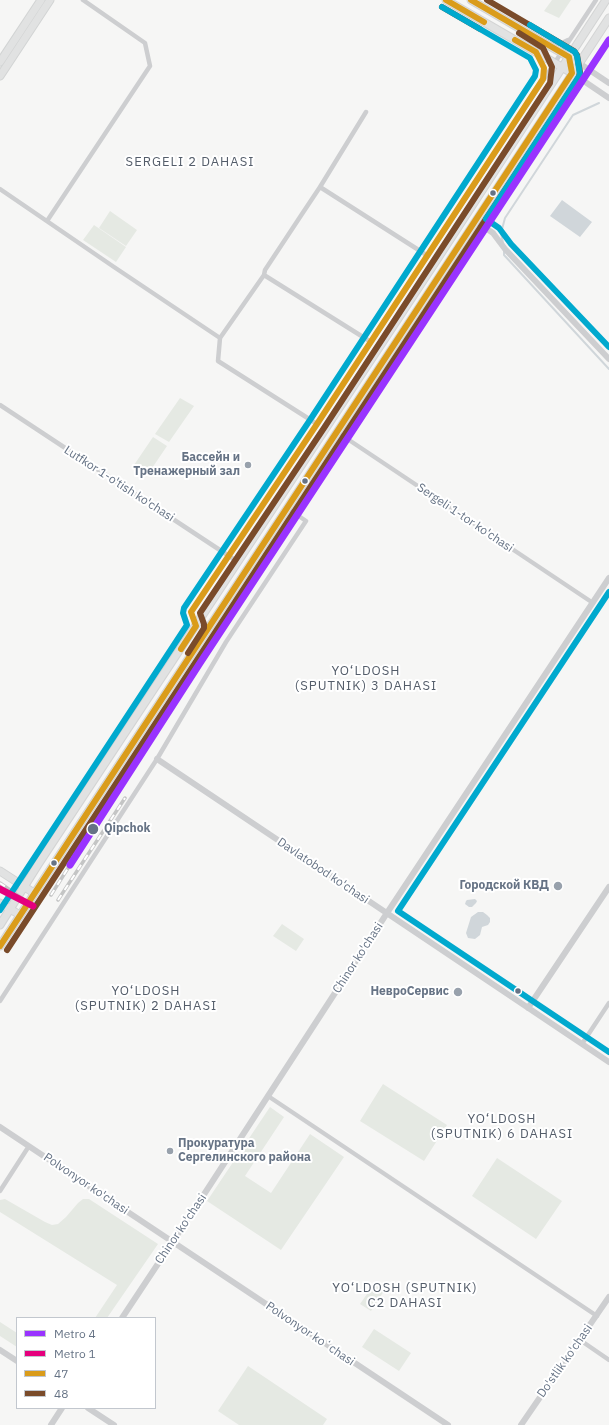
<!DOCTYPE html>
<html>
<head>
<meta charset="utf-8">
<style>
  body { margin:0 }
  #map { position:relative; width:609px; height:1425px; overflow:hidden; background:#f6f6f5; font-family:"IBM Plex Sans",sans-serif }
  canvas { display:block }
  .legend { position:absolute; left:16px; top:1317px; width:140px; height:92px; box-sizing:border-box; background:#fff; border:1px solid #c2c7ce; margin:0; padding:5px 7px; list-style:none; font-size:12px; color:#667385 }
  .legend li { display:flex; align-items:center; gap:8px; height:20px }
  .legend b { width:20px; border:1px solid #c2c7ce }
</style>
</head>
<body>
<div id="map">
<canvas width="609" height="1425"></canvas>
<ul class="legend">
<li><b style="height:5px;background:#93f"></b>Metro 4</li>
<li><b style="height:5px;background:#e5007d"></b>Metro 1</li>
<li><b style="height:5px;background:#da9c1b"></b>47</li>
<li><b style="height:5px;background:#7a4b2a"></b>48</li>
</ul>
</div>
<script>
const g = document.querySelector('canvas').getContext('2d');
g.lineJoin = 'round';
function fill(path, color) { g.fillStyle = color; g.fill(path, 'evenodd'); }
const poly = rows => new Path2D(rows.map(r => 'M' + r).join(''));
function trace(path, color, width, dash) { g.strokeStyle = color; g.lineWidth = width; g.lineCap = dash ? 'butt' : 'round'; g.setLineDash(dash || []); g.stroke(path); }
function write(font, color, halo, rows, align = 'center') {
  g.font = font + ' "IBM Plex Sans",sans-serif'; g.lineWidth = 4; g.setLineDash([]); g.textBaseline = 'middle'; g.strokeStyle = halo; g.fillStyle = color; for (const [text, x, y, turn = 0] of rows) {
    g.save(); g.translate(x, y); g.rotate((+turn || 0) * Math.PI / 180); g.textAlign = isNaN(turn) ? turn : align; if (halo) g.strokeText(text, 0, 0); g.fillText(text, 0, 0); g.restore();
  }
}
const green = poly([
  [552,0,571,0,559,18,544,11],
  [110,211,137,230,126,246,99,228],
  [94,225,126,247,116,262,83,240],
  [180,398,194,406,169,442,155,434],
  [153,437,167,446,146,477,132,468],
  [282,924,304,939,296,951,273,936],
  [383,1084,447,1125,424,1161,360,1121],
  [270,1107,284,1117,245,1176,271,1193,310,1134,344,1157,281,1250,207,1201],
  [497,1158,562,1201,536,1239,472,1196],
  [5,1199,45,1222,52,1225,58,1224,66,1217,78,1203,83,1199,89,1199,158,1244,107,1318,95,1318,117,1285,0,1212,0,1200],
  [374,1284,384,1291,371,1311,360,1304],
  [0,1322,17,1333,17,1347,0,1336],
  [374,1329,411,1353,399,1371,362,1347],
  [248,1366,327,1419,323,1425,239,1425,218,1411]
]);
const water = poly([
  [562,200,592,222,580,237,550,216],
  [475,899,477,901,476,903,472,907,469,907,465,904,466,901,467,900],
  [478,912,483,912,487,915,490,918,490,922,488,925,482,927,480,935,475,939,468,938,466,933,471,917]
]);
const stream = poly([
  [503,243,501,233,505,218,573,115,599,103],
  [504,251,504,255,609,369]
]);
const minor = poly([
  [548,44,560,44,568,40],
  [538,55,544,68,544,78],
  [320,187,366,112],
  [0,189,114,267,220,338],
  [47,221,150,66,145,43,83,0],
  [264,275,220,338,218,361,317,424],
  [371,342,264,275,265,270,302,214,320,187,428,256],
  [0,405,238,562],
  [337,432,593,603],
  [196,626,191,612,317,424,596,0],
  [0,1001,157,759,226,642,306,521,287,508],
  [582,1044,609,1003],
  [268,1096,597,1316],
  [0,1191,29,1146],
  [580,1340,609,1360]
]);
const tertiary = poly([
  [579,63,609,83],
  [572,73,609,98],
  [475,221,493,233,505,249,609,359],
  [157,759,609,1062],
  [528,1008,609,887],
  [0,1127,448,1425],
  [122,1318,201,1199,387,913,609,578],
  [0,1350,17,1361],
  [88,1408,114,1425],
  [51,1425,62,1408],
  [521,1425,609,1297]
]);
const secondary = poly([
  [0,62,41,0],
  [0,76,50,0],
  [0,871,34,893],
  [0,903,20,915]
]);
const primary = poly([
  [446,0,572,73],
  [471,0,579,63],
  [0,925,39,863,436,261,606,0],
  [0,946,609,18]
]);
const rail = poly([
  [0,883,33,906],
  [51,895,70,865],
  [58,900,125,798]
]);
const bus1 = poly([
  [446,0,484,22],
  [181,649,196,626,191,612,317,424,543,79,544,68,536,52,515,40],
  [0,946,572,73,569,57,471,0]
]);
const bus2 = poly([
  [442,7,480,29],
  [188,653,204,628,204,624,200,613,324,428,550,83,552,67,543,48,519,33],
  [7,950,579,77,580,72,577,55,574,51,487,0]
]);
const bus3 = poly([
  [530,25,575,52,577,56,580,75,486,219,499,228,511,244,609,347],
  [609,592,398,911,609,1052],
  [0,910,187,625,183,613,184,608,310,420,535,76,536,70,530,58,442,7]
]);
const metro1 = poly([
  [70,865,200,663,609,40]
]);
const metro2 = poly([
  [0,889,33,906]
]);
const markers = [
  [493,193,3.5,"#667385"],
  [248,465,4,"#98a1ac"],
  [305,481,3.5,"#667385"],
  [93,829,6,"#667385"],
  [54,863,3.5,"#667385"],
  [558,886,5,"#98a1ac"],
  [518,991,3.5,"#667385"],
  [458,992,5,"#98a1ac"],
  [170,1151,4,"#98a1ac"]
];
const poiNames = [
  ["Бассейн и",240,458],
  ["Тренажерный зал",240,472],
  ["Городской КВД",549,886],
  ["НевроСервис",449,992],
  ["Прокуратура",178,1144,"left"],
  ["Сергелинского района",178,1158,"left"]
];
const streetNames = [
  ["Lutfkor 1-o'tish ko'chasi",119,484,33],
  ["Sergeli 1-tor ko'chasi",465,518,34],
  ["Davlatobod ko'chasi",323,871,34],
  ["Chinor ko'chasi",358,958,-57],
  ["Polvonyor ko'chasi",86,1184,34],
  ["Chinor ko'chasi",181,1229,-56],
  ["Polvonyor koʻchasi",310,1334,34],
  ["Do'stlik ko'chasi",565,1361,-55]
];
const stopNames = [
  ["Qipchok",104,829]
];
const neighbourhoodNames = [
  ["SERGELI 2 DAHASI",190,162],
  ["YO‘LDOSH",366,671],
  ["(SPUTNIK) 3 DAHASI",366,686],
  ["YO‘LDOSH",146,991],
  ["(SPUTNIK) 2 DAHASI",146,1006],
  ["YO‘LDOSH",502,1119],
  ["(SPUTNIK) 6 DAHASI",502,1134],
  ["YO‘LDOSH (SPUTNIK)",405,1288],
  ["C2 DAHASI",405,1303]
];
fill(green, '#e5e9e3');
fill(water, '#d0d6da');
trace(stream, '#d0d6da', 2);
trace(secondary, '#d2d4d4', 9);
trace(primary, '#d3d4d4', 9);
trace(minor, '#cdced0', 4.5);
trace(tertiary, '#cdced0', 6);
trace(secondary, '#e1e2e2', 7);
trace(primary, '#e1e2e2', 7);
trace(rail, '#c4c5c5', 3.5);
trace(rail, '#fff', 2, [6]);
trace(bus1, '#da9c1b', 6);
trace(bus2, '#7a4b2a', 6);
trace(bus3, '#00a9ce', 6);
trace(metro1, '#93f', 7);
trace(metro2, '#e5007d', 7);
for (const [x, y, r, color] of markers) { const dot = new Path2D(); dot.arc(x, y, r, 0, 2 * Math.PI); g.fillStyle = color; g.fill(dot); trace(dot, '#fff', 1.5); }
write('bold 12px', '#667385', '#fff', poiNames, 'right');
write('12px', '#667385', '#fff', streetNames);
write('bold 12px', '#667385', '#fff', stopNames, 'left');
g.letterSpacing = '1px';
write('13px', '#545d6a', '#fff', neighbourhoodNames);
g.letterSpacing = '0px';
</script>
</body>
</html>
